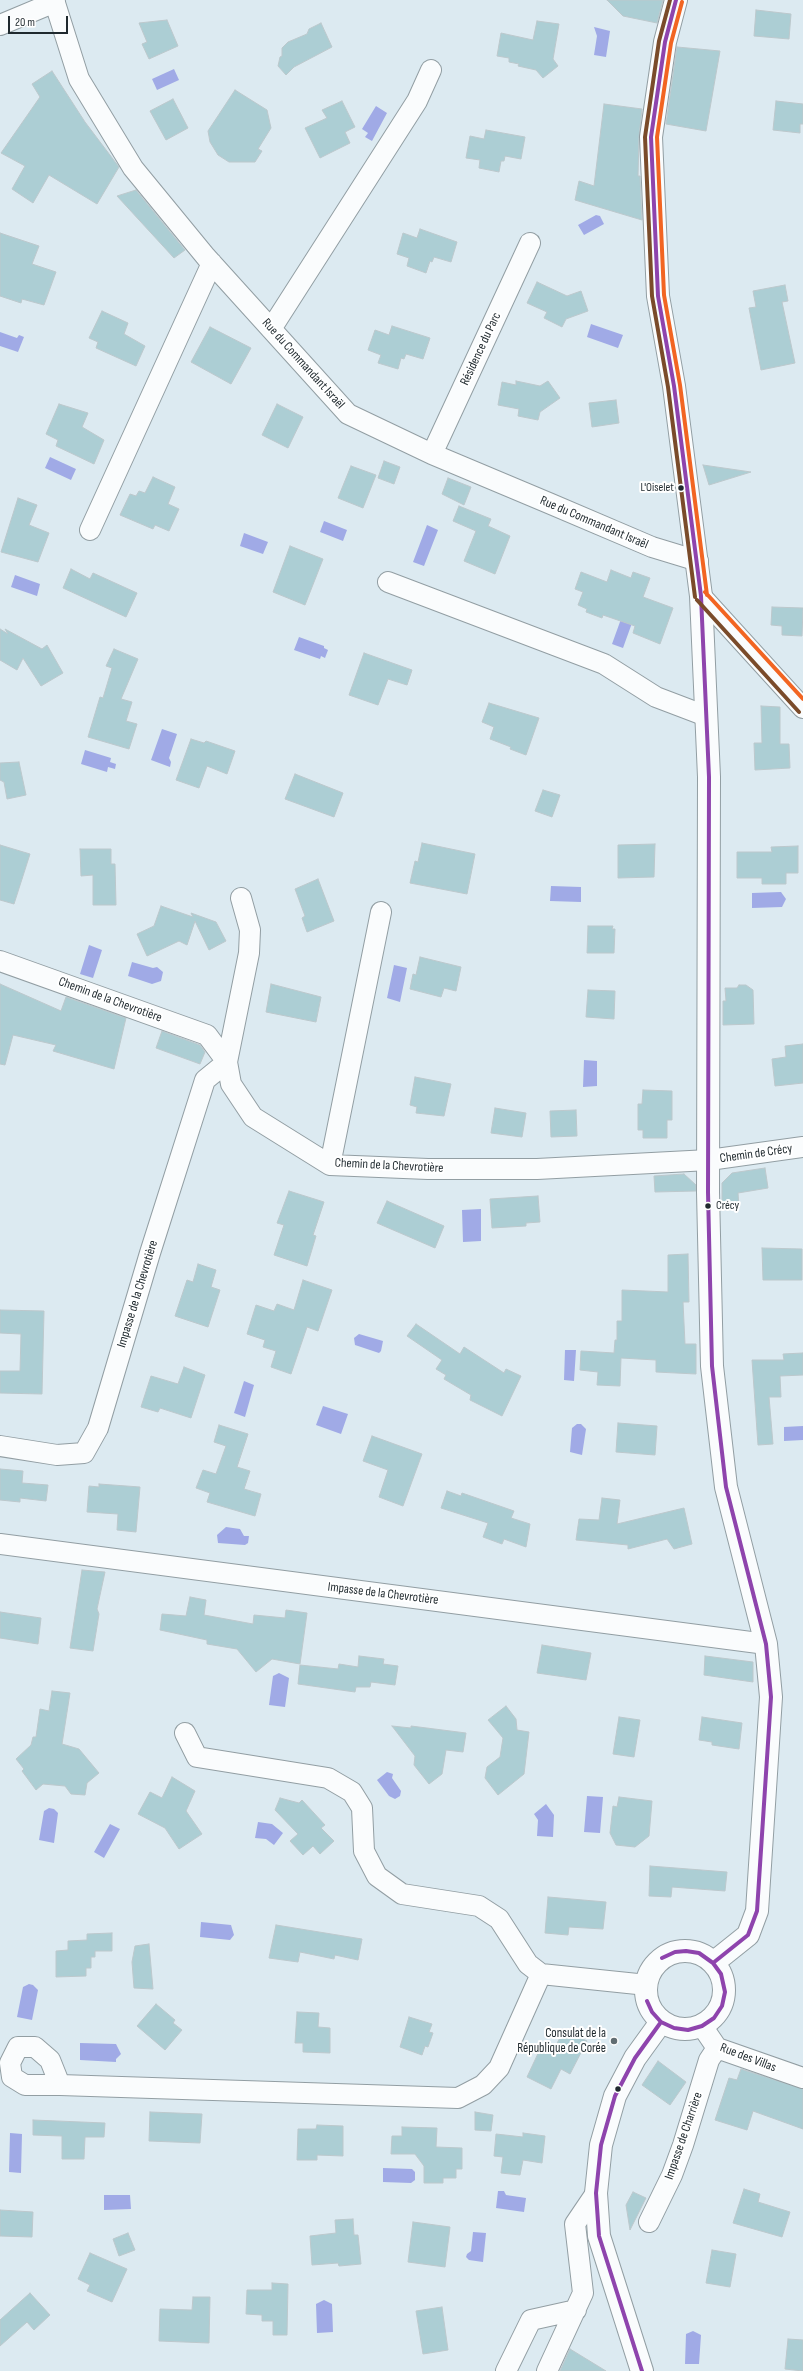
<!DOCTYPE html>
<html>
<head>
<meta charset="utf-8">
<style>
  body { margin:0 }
  #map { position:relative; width:803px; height:2371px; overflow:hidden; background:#dceaf1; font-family:"Sofia Sans Condensed",sans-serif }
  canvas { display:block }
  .scale { position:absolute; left:8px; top:16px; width:60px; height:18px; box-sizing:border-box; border:2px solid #1f292e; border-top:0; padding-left:5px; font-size:12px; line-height:14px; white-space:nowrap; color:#1f292e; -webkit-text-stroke:3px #fff; paint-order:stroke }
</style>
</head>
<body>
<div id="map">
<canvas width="803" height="2371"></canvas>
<div class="scale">20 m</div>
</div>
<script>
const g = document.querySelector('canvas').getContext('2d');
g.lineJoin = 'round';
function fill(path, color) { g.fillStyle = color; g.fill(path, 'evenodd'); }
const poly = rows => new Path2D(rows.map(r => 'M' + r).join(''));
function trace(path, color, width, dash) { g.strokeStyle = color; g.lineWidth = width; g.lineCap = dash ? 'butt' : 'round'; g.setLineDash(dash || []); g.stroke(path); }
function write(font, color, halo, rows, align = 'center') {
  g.font = font + ' "Sofia Sans Condensed",sans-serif'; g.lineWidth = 4; g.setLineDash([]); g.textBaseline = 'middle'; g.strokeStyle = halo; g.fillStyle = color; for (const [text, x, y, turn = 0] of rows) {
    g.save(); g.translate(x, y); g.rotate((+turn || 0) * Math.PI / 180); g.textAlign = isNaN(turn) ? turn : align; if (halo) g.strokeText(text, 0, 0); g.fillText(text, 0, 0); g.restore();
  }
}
const water = poly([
  [594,27,610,31,606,57,594,55,597,36],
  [174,69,179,80,157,90,152,79],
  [376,106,387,113,372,141,365,137,368,133,362,129],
  [596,215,600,216,604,224,584,235,578,225],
  [591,324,623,335,618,348,587,337],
  [0,332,17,338,19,335,24,337,18,352,0,346],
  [50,457,76,469,71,480,45,468],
  [324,521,347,530,343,541,320,532],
  [427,525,438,530,424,566,413,562],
  [244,533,268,542,263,554,240,546],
  [15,575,40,584,37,596,11,587],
  [621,619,632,623,623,648,612,644],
  [299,637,324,646,324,648,328,650,325,658,321,656,320,659,294,650],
  [162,729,177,734,169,758,171,762,170,767,151,760],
  [85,750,111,758,110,762,116,764,115,769,108,767,107,772,81,764],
  [551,886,581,887,581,902,550,901],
  [781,892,786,899,782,907,752,908,752,893],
  [89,945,102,950,93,978,80,974],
  [132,962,153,968,157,967,163,972,161,981,152,984,128,976],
  [394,965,407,968,400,1002,387,998],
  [584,1060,597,1061,597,1086,583,1087],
  [481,1209,481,1241,463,1242,462,1210],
  [359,1334,383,1341,381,1351,379,1353,355,1345,354,1338],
  [565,1350,576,1350,574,1381,564,1380],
  [244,1381,254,1385,245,1417,234,1413],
  [323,1406,348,1414,341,1434,316,1425],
  [577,1424,581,1424,586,1429,582,1455,570,1452,572,1428],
  [803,1426,803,1440,784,1441,784,1427],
  [226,1527,240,1529,244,1536,249,1536,248,1543,245,1545,218,1543,217,1535],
  [279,1673,289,1678,285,1707,269,1705,273,1676],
  [387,1772,393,1774,392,1778,401,1791,400,1796,395,1799,389,1796,377,1780],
  [587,1796,603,1797,600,1833,584,1832],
  [546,1804,554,1815,553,1837,537,1836,538,1820,534,1814],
  [49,1808,54,1809,58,1813,54,1843,39,1840,44,1811],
  [258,1822,272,1824,283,1833,274,1845,266,1839,255,1838],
  [110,1824,120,1829,104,1858,94,1852],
  [201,1922,231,1925,234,1935,230,1940,200,1937],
  [29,1984,33,1985,38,1990,32,2020,17,2017,23,1987],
  [80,2043,116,2044,121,2054,116,2059,116,2062,80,2060],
  [10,2133,22,2134,21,2173,9,2172],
  [383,2168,412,2169,415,2172,415,2180,411,2183,383,2182],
  [498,2191,504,2191,506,2195,526,2198,524,2212,496,2208],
  [104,2195,130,2195,131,2209,104,2210],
  [473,2232,486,2233,483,2262,469,2260,466,2257,467,2254,471,2251],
  [324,2300,332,2304,333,2332,317,2333,316,2304],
  [693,2331,701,2335,699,2364,685,2364,686,2334]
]);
const building = poly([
  [607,0,663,0,657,23,623,16,607,0],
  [756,10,791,14,789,39,754,36,756,10],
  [167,20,178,46,149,59,142,44,147,42,139,23,167,20],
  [537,21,559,24,553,59,558,66,543,78,536,70,518,66,519,64,509,62,509,58,497,56,501,33,533,40,537,21],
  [321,23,332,47,294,67,286,75,278,66,280,57,282,56,282,48,288,42,307,34,309,29,321,23],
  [677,47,720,51,706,131,666,124,677,47],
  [52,71,85,122,119,167,97,204,49,175,33,203,12,189,25,166,1,153,40,97,32,84,52,71],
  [235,90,267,110,271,128,258,149,262,151,255,162,229,162,218,155,210,142,208,131,235,90],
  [173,99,188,128,166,140,150,111,173,99],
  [342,101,355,127,345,132,350,143,320,158,305,128,327,118,322,110,342,101],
  [776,101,803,104,803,124,800,124,800,133,773,130,776,101],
  [604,104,642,109,639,137,638,176,640,176,642,220,575,200,579,181,594,186,604,104],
  [486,130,525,137,521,159,505,156,504,161,501,161,499,172,479,168,480,160,466,158,470,136,484,139,486,130],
  [136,190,185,250,174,258,117,196,136,190],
  [420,229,457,242,451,262,434,257,432,262,430,261,426,273,407,266,409,258,397,254,403,233,417,238,420,229],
  [0,233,39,246,32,264,56,272,44,305,22,299,21,303,0,296,0,233],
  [537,282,567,296,581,291,588,311,566,319,562,327,544,318,547,312,527,303,537,282],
  [785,285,788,301,782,302,795,363,761,370,749,308,756,307,753,291,785,285],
  [102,311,128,323,124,334,145,346,136,366,96,348,98,342,89,338,102,311],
  [392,326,430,338,423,359,406,354,404,359,401,358,398,369,378,363,381,355,368,350,375,330,389,335,392,326],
  [210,327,251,348,231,384,191,362,210,327],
  [516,381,540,386,548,381,560,398,540,412,538,420,518,416,519,409,498,405,502,382,516,385,516,381],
  [616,400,619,423,592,427,589,403,616,400],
  [59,404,88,413,82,427,104,440,94,464,56,446,58,440,46,434,59,404],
  [277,404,303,417,288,448,262,435,277,404],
  [384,461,400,467,394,484,378,478,384,461],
  [703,465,751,472,709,485,703,465],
  [351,466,376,475,363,508,338,498,351,466],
  [153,477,175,487,168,504,179,509,169,531,155,525,153,529,120,515,130,494,136,496,139,491,145,493,153,477],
  [448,478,471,487,464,505,442,494,448,478],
  [18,498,37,505,29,525,49,533,38,562,1,552,18,498],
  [459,506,491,519,488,526,510,536,495,574,464,561,476,531,453,521,459,506],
  [290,546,323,559,305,605,273,592,290,546],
  [71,569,90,579,93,573,137,593,126,617,63,588,71,569],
  [611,570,631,578,633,572,650,578,643,597,673,608,660,644,633,633,635,626,603,615,602,618,586,612,587,609,578,605,583,592,575,589,581,572,607,582,611,570],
  [772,607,803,608,802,636,782,635,782,626,771,625,772,607],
  [0,629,8,634,5,629,42,649,47,645,63,673,41,686,23,658,17,670,0,660,0,629],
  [114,649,138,659,121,699,132,702,126,721,137,724,129,749,88,737,100,697,103,698,112,668,106,666,114,649],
  [364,653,412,670,407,685,388,679,378,705,349,695,364,653],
  [489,703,539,718,526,755,510,749,511,747,490,739,494,727,482,722,489,703],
  [761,706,780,707,780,744,789,744,790,768,755,770,754,743,762,743,761,706],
  [191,739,204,743,206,741,235,751,227,774,207,766,199,788,176,780,191,739],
  [19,762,26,795,7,799,4,782,0,780,0,763,19,762],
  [295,774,343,793,334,817,285,799,295,774],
  [543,790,560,795,552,817,535,811,543,790],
  [422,843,475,854,467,894,410,883,415,861,418,862,422,843],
  [655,844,654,877,618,878,618,845,655,844],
  [0,845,30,854,14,904,0,900,0,845],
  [798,846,798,873,786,873,786,884,762,884,762,878,737,878,737,852,772,852,771,847,798,846],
  [80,849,111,849,111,864,115,864,116,905,93,905,93,875,81,876,80,849],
  [318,879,334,921,307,932,302,918,305,916,295,889,318,879],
  [161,906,193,917,191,913,216,922,226,941,209,950,195,921,187,945,179,941,147,956,137,934,154,926,161,906],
  [588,926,613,926,612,929,615,929,614,953,587,953,588,926],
  [420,957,461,967,456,991,444,988,441,997,410,989,413,974,416,975,420,957],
  [0,984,61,1011,66,997,126,1018,114,1069,53,1051,56,1045,13,1035,5,1065,0,1064,0,984],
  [271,984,321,997,316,1022,266,1012,271,984],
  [739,985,746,985,753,990,754,1024,723,1025,723,1001,726,1001,725,988,737,988,739,985],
  [588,990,615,991,614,1019,586,1017,588,990],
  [162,1031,200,1045,205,1052,200,1064,156,1048,162,1031],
  [803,1044,803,1083,775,1086,772,1059,786,1057,785,1046,803,1044],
  [415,1077,451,1084,444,1116,416,1113,417,1107,410,1105,415,1077],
  [643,1090,672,1091,672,1120,667,1120,667,1138,643,1138,643,1130,638,1130,638,1104,642,1104,643,1090],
  [495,1108,526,1113,522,1137,491,1133,495,1108],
  [576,1110,577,1136,551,1137,550,1111,576,1110],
  [765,1168,768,1188,738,1193,739,1208,722,1207,722,1183,732,1173,765,1168],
  [684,1174,696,1185,696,1191,655,1192,654,1176,684,1174],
  [289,1191,324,1202,313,1235,316,1236,307,1266,274,1255,284,1225,277,1223,289,1191],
  [538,1196,540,1222,526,1223,526,1226,492,1228,490,1199,538,1196],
  [387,1201,444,1226,435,1248,377,1223,387,1201],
  [762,1248,802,1249,802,1280,763,1280,762,1248],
  [688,1254,689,1302,683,1302,685,1344,696,1344,696,1374,656,1372,656,1360,621,1358,620,1386,597,1385,598,1372,580,1370,581,1351,614,1353,615,1340,617,1340,617,1321,622,1321,622,1290,668,1292,668,1255,688,1254],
  [198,1264,216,1270,211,1287,220,1290,208,1327,175,1316,187,1280,193,1282,198,1264],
  [303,1280,332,1290,318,1331,307,1327,291,1374,271,1367,276,1351,263,1347,265,1340,247,1334,256,1305,274,1311,277,1304,294,1310,303,1280],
  [0,1310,44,1311,42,1394,0,1393,0,1371,20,1371,21,1334,0,1333,0,1310],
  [416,1324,460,1354,464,1347,504,1373,506,1369,521,1376,502,1416,470,1400,471,1395,444,1379,446,1375,436,1369,442,1360,407,1336,416,1324],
  [803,1353,803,1375,780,1376,781,1397,769,1397,773,1444,758,1445,752,1360,784,1360,783,1354,803,1353],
  [184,1367,205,1375,191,1418,160,1408,158,1412,141,1407,151,1376,178,1384,184,1367],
  [618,1423,657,1426,655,1455,616,1452,618,1423],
  [219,1425,248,1434,237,1467,250,1471,244,1489,261,1494,255,1516,207,1502,210,1493,196,1488,203,1470,216,1474,226,1446,214,1442,219,1425],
  [372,1436,422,1454,403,1506,379,1497,388,1470,363,1461,372,1436],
  [0,1469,23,1471,22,1483,48,1485,46,1501,20,1498,20,1502,0,1500,0,1469],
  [99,1484,140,1487,136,1532,117,1530,118,1514,87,1512,89,1486,99,1487,99,1484],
  [447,1491,461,1496,462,1493,514,1511,511,1518,530,1524,526,1547,504,1539,502,1544,483,1537,488,1523,441,1508,447,1491],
  [602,1498,620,1500,617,1524,684,1508,692,1544,674,1549,667,1539,628,1549,628,1545,576,1540,579,1519,599,1520,602,1498],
  [82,1570,105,1572,97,1609,99,1614,93,1651,70,1648,82,1570],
  [190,1597,206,1600,204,1615,253,1624,254,1615,285,1618,286,1610,307,1613,300,1664,272,1659,256,1672,237,1649,207,1644,207,1640,160,1630,162,1614,186,1616,190,1597],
  [0,1612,41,1618,38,1644,0,1638,0,1612],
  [542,1645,591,1653,586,1680,537,1673,542,1645],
  [359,1656,384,1659,383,1664,398,1666,395,1685,371,1682,370,1687,356,1687,355,1692,298,1684,300,1665,338,1669,339,1664,358,1667,359,1656],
  [705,1656,753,1662,753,1682,704,1675,705,1656],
  [52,1691,70,1693,62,1744,79,1749,99,1773,87,1783,85,1795,71,1794,65,1786,43,1784,36,1790,22,1771,24,1769,16,1759,31,1745,33,1737,36,1737,40,1709,49,1711,52,1691],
  [506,1706,516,1719,517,1730,529,1732,524,1774,498,1795,485,1778,487,1767,500,1757,503,1738,488,1720,506,1706],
  [619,1717,640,1720,634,1757,613,1754,619,1717],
  [702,1717,742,1723,739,1749,712,1745,712,1742,699,1740,702,1717],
  [392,1726,411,1728,411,1726,466,1733,463,1752,446,1750,442,1774,429,1784,414,1765,415,1756,392,1726],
  [172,1777,195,1791,186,1811,202,1834,179,1849,165,1828,138,1814,150,1792,162,1798,172,1777],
  [619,1797,652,1801,649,1836,635,1847,616,1845,610,1833,613,1806,617,1807,619,1797],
  [280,1798,299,1803,302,1800,325,1825,321,1828,334,1841,320,1854,313,1846,303,1855,290,1841,298,1834,275,1810,280,1798],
  [650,1866,727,1872,725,1891,672,1887,671,1897,649,1896,650,1866],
  [548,1897,606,1902,603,1929,569,1927,568,1935,545,1933,548,1897],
  [276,1925,362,1939,358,1960,335,1955,334,1959,300,1952,298,1962,269,1958,276,1925],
  [112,1933,112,1951,95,1951,95,1957,91,1957,91,1968,86,1968,86,1976,56,1977,56,1951,68,1950,68,1941,87,1940,87,1934,112,1933],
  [149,1944,153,1989,134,1988,132,1962,135,1946,149,1944],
  [156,2004,175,2020,173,2023,182,2030,165,2050,137,2026,156,2004],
  [297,2012,319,2013,318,2027,330,2028,330,2053,303,2052,303,2043,295,2043,297,2012],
  [409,2017,432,2024,429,2032,433,2033,428,2047,425,2046,422,2055,400,2047,409,2017],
  [564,2030,587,2041,570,2074,561,2069,551,2089,527,2077,542,2045,553,2051,564,2030],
  [658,2061,686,2082,670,2105,642,2085,658,2061],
  [741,2069,803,2089,803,2129,753,2111,747,2130,715,2120,729,2078,737,2080,741,2069],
  [150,2112,202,2114,200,2143,149,2141,150,2112],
  [475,2112,493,2115,491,2131,475,2130,475,2112],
  [33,2120,105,2123,104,2137,85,2137,84,2159,62,2159,62,2136,33,2135,33,2120],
  [317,2125,343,2126,343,2156,317,2155,317,2160,297,2160,298,2129,316,2129,317,2125],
  [402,2127,437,2128,436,2147,462,2148,462,2169,456,2169,456,2178,443,2178,443,2183,424,2183,424,2166,415,2154,391,2154,392,2136,402,2136,402,2127],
  [523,2133,545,2136,542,2163,523,2160,520,2175,501,2173,503,2157,494,2156,496,2134,523,2137,523,2133],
  [744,2189,760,2194,758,2202,790,2212,782,2237,733,2223,744,2189],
  [633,2192,646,2198,630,2230,626,2205,633,2192],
  [0,2210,33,2212,32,2237,0,2236,0,2210],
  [353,2219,354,2235,358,2235,361,2264,339,2266,338,2263,312,2265,310,2236,336,2233,335,2220,353,2219],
  [413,2222,450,2227,445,2267,408,2262,413,2222],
  [128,2233,135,2250,119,2256,113,2239,128,2233],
  [712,2250,736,2254,730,2287,706,2283,712,2250],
  [90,2253,127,2269,112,2302,87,2291,90,2285,78,2279,90,2253],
  [272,2283,288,2284,287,2335,273,2335,273,2321,262,2321,262,2315,246,2314,247,2290,272,2290,272,2283],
  [30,2293,50,2315,34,2330,27,2322,0,2346,0,2320,30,2293],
  [193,2297,210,2297,209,2343,159,2341,160,2309,192,2310,193,2297],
  [442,2307,448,2350,423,2354,416,2311,442,2307],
  [788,2339,803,2340,803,2371,785,2369,788,2339],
  [570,2349,606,2371,560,2371,570,2349]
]);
const minor = poly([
  [54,0,79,79,133,168,206,257,348,414,432,454,551,504,652,547,698,561],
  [0,25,55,2],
  [271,329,417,101,431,70],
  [432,454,530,243],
  [90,530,212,263],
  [388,582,604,664,656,697,706,716],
  [701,596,803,708],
  [0,961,207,1035,227,1062,231,1084,253,1117,330,1165,428,1169,537,1169,709,1160,803,1147],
  [227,1062,249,953,250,930,241,898],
  [330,1165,381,912],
  [0,1446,57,1455,84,1453,98,1428,150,1253,205,1080,227,1062],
  [0,1544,766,1644],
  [185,1733,197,1757,328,1778,352,1792,362,1808,364,1851,377,1876,402,1894,479,1906,499,1919,528,1964,541,1974,647,1985],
  [702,2026,717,2048,803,2078],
  [60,2085,25,2085,12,2077,10,2063,18,2047,35,2047,50,2060,60,2085,458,2098,483,2085,499,2068,541,1974],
  [649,2222,672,2175,683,2145,709,2060,717,2048],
  [506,2371,531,2320,576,2310],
  [547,2371,583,2293,575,2224,596,2193]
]);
const major = poly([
  [676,0,665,42,651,137,658,296,674,386,701,596,709,777,708,1192,712,1366,726,1487,766,1644,771,1697,757,1911,748,1935,713,1963],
  '646 1990a39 39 0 1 1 78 0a39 39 0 1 1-78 0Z',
  [642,2371,599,2236,596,2193,601,2145,615,2096,635,2058,661,2022]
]);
const bus1 = poly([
  [676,0,665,42,651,137,658,296,674,386,701,596,709,777,708,1192,712,1366,726,1487,766,1644,771,1697,757,1911,748,1935,713,1963],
  [647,2001,652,2012,661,2022,674,2028,688,2030,702,2026,714,2018,722,2006,725,1992,721,1974,713,1963,699,1953,686,1951,675,1952,662,1958],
  [642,2371,599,2236,596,2193,601,2145,615,2096,635,2058,661,2022]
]);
const bus2 = poly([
  [670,0,659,41,645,137,652,296,668,387,695,597],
  [697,600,799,712]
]);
const bus3 = poly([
  [682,2,671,43,657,137,664,295,680,385,707,595],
  [705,592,803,699]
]);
const markers = [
  [681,488,3.5,"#1f292e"],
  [708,1206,3.5,"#1f292e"],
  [614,2041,4,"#616d72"],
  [618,2089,3.5,"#1f292e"]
];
const busNames = [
  ["L'Oiselet",674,488],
  ["Crécy",716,1206,"left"]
];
const streetNames = [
  ["Résidence du Parc",481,349,-65],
  ["Rue du Commandant Israël",303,364,48],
  ["Rue du Commandant Israël",594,523,23],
  ["Chemin de la Chevrotière",110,1000,20],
  ["Chemin de Crécy",756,1154,-8],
  ["Chemin de la Chevrotière",389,1166,3],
  ["Impasse de la Chevrotière",138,1294,-73],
  ["Impasse de la Chevrotière",383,1594,7],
  ["Rue des Villas",748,2058,21],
  ["Impasse de Charrière",684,2136,-71]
];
const poiNames = [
  ["Consulat de la",606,2034],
  ["République de Corée",606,2049]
];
fill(water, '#a0aae6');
fill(building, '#acced4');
trace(building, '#bcc8cc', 1);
trace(minor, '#929ea3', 22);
trace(major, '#929ea3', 24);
trace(minor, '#fafcfd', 20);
trace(major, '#fafcfd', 22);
trace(bus1, '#8e44ad', 4);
trace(bus2, '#7a4b2a', 4);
trace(bus3, '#f26522', 4);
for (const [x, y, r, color] of markers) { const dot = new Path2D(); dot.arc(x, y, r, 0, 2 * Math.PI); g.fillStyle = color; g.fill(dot); trace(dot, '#fff', 1.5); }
write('12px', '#1f292e', '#fff', busNames, 'right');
write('13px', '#1f292e', '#fff', streetNames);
write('13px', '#1f292e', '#fff', poiNames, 'right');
</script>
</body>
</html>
